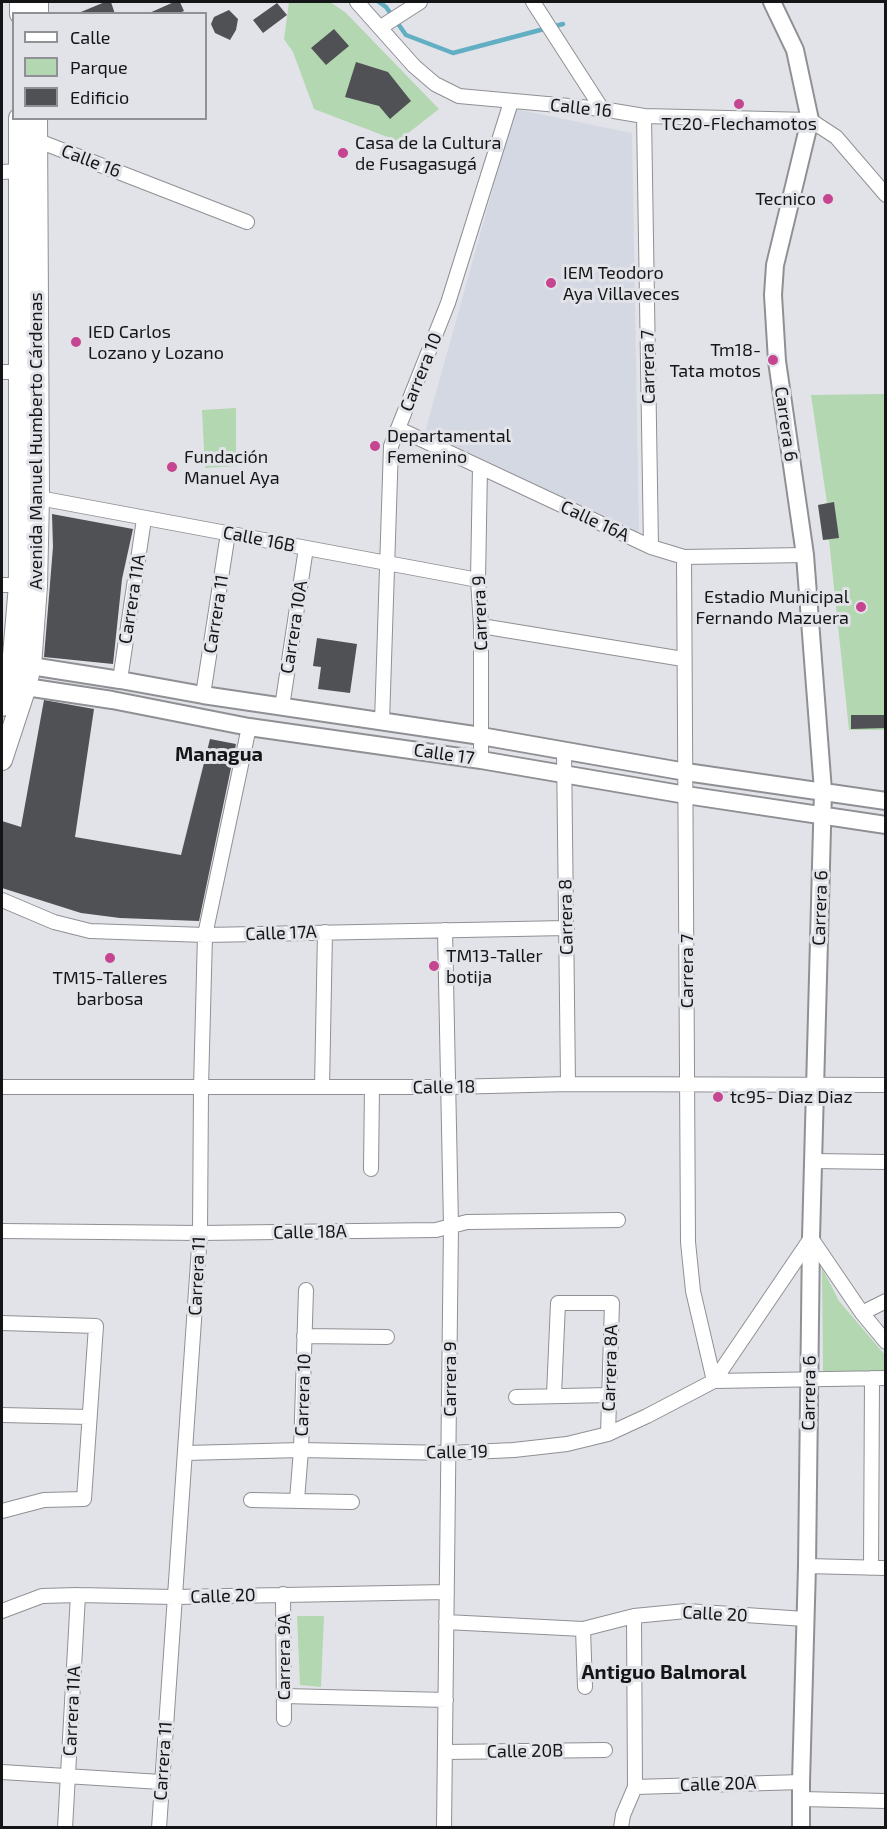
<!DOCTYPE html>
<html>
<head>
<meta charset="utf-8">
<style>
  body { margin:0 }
  #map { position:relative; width:887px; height:1829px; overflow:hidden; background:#e2e3e8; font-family:"Exo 2",sans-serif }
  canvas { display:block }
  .frame { position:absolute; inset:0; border:3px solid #141516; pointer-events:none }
  .legend { position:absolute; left:12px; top:12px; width:195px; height:108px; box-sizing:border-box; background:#e2e3e8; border:2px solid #909194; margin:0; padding:8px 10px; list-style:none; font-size:18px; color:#141516 }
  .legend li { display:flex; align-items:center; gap:12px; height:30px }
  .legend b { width:30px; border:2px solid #909194 }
</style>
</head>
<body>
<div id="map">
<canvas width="887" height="1829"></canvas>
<div class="frame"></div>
<ul class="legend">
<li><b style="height:8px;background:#fff"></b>Calle</li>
<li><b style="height:16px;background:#b3d7b0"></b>Parque</li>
<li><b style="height:16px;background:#505154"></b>Edificio</li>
</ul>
</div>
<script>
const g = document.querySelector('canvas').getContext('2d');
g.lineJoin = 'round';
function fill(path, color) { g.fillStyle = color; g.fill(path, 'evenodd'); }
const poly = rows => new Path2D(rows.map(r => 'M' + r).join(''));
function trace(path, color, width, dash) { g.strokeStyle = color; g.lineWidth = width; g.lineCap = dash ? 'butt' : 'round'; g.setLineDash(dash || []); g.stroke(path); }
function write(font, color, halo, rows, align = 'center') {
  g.font = font + ' "Exo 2",sans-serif'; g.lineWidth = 6; g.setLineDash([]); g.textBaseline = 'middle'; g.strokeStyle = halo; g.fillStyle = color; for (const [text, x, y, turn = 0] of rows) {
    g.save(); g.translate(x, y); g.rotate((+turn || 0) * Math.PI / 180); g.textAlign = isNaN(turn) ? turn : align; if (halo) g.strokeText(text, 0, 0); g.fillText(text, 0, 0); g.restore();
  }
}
const built = poly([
  [515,109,632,133,639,533,425,432]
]);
const green = poly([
  [289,2,330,2,345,12,439,109,398,141,314,109,293,52,284,39],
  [885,394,885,730,849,730,829,540,823,540,818,505,827,503,811,395],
  [236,408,236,466,205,468,202,410],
  [822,1268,839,1301,885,1355,885,1370,870,1373,823,1371],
  [297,1616,324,1616,321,1687,300,1685]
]);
const stream = poly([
  [379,2,386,7,406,35,453,53,563,24]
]);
const building = poly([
  [105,2,111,2,115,14,76,14],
  [174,2,180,2,184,11,177,14,147,14],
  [277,3,287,15,263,33,253,20],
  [229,10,238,19,236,30,230,40,215,33,211,24,214,17],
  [334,29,349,46,326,65,311,48],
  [356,62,388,72,411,101,390,119,379,106,345,97],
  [834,502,839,538,823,540,818,505],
  [52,514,133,529,122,579,113,664,44,657,53,547],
  [317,638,357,644,350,693,318,689,321,667,313,666],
  [44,700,94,709,75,837,181,855,210,739,236,744,199,921,120,918,81,913,2,888,2,821,21,827],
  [851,715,885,715,885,728,851,729]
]);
const minor = poly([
  [357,2,414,66,435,84,459,96,602,109,644,116,810,120,836,137,886,195],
  [533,2,602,109],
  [381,27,420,2],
  [644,116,651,547],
  [36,140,247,222],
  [2,172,18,171],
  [2,372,26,372],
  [399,429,651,547,684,557,805,555],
  [480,467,478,580,481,626,481,760],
  [39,498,478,580],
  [684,557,688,1242,693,1291,714,1381],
  [2,585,19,585],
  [481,626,683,659],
  [120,680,144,519],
  [203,695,228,533],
  [282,707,306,548],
  [382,722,391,446,448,303,511,102],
  [564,750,568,1084],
  [2,900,54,922,90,931,205,935,567,928],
  [2,1087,450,1087,568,1084,886,1085],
  [322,1087,325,932],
  [813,1161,886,1162],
  [371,1169,372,1087],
  [2,1231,200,1233,436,1230,467,1222,618,1220],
  [862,1313,886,1301],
  [2,1323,96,1326,84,1499,44,1500,2,1511],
  [304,1336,387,1337],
  [714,1381,811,1238,862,1313,886,1342],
  [554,1395,558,1303,612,1303,608,1434],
  [516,1397,610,1395],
  [2,1415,89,1417],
  [186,1453,301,1450,450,1453,514,1450,567,1444,608,1434,647,1416,714,1381,886,1378],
  [251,1500,352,1502],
  [297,1500,301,1450,306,1290],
  [807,1566,886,1568],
  [871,1568,872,1378],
  [283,1594,284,1719],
  [2,1611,42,1596,78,1595,174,1597,447,1592],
  [446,1622,583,1629,634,1616,686,1611,805,1619],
  [583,1629,585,1687],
  [284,1696,446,1700],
  [445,1752,605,1750],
  [2,1772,161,1782],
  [635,1787,801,1782],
  [801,1799,886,1801],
  [65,1828,78,1595],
  [159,1828,200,1233,201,1087,205,935,249,727],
  [444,1828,451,1226,445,930],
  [621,1828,623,1815,635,1787,634,1616]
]);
const tertiary = poly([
  [772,2,795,50,810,120,775,265,773,295,777,361,805,555,823,791,811,1238,807,1566,801,1782,801,1828],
  [19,667,31,666,120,680,203,695,481,736,686,772,886,801],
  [16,688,26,687,112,700,249,727,481,760,686,795,886,825]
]);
const secondary = poly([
  [20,14,20,2],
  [38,14,38,2],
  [2,706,12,667,19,585,19,118],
  [2,760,26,687,31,666,37,586,39,498,37,118]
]);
const markers = [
  [739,104,6,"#c64590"],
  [343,153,6,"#c64590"],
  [828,199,6,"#c64590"],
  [551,283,6,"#c64590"],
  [76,342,6,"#c64590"],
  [773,360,6,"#c64590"],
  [375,446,6,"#c64590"],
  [172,467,6,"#c64590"],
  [861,607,6,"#c64590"],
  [110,958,6,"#c64590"],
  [434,966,6,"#c64590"],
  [718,1097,6,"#c64590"]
];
const streetNames = [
  ["Calle 16",581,108,6],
  ["Calle 16",91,161,21],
  ["Carrera 7",648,367,-91],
  ["Carrera 10",421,372,-68],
  ["Carrera 6",786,424,82],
  ["Avenida Manuel Humberto Cárdenas",36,441,-90],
  ["Calle 16A",595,521,25],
  ["Calle 16B",259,539,11],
  ["Carrera 11A",132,599,-81],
  ["Carrera 9",480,613,-92],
  ["Carrera 11",216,614,-81],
  ["Carrera 10A",294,627,-81],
  ["Calle 17",444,754,8],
  ["Carrera 6",820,908,-88],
  ["Carrera 8",566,917,-91],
  ["Calle 17A",281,933,-2],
  ["Carrera 7",687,971,-90],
  ["Calle 18",444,1087,-1],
  ["Calle 18A",310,1232,-1],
  ["Carrera 11",197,1276,-87],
  ["Carrera 8A",610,1368,-88],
  ["Carrera 9",450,1379,-90],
  ["Carrera 6",809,1393,-89],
  ["Carrera 10",303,1395,-88],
  ["Calle 19",457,1452,-1],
  ["Calle 20",223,1596,-2],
  ["Calle 20",715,1614,3],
  ["Carrera 9A",284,1657,-90],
  ["Carrera 11A",72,1711,-87],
  ["Calle 20B",525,1751,-1],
  ["Carrera 11",163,1761,-86],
  ["Calle 20A",718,1784,-2]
];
const poiNames = [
  ["TC20-Flechamotos",739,124,"center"],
  ["Casa de la Cultura",355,143],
  ["de Fusagasugá",355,164],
  ["Tecnico",816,199,"right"],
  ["IEM Teodoro",563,273],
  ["Aya Villaveces",563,294],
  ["IED Carlos",88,332],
  ["Lozano y Lozano",88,353],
  ["Tm18-",761,350,"right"],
  ["Tata motos",761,371,"right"],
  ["Departamental",387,436],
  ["Femenino",387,457],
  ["Fundación",184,457],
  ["Manuel Aya",184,478],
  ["Estadio Municipal",849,597,"right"],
  ["Fernando Mazuera",849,618,"right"],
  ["TM13-Taller",446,956],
  ["botija",446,977],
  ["TM15-Talleres",110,978,"center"],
  ["barbosa",110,999,"center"],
  ["tc95- Diaz Diaz",730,1097]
];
const neighbourhoodNames = [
  ["Managua",219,754],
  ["Antiguo Balmoral",664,1672]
];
fill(built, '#d4d8e3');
fill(green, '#b3d7b0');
trace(stream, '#62aec3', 4.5);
fill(building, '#505154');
trace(minor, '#8f9094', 16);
trace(tertiary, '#8f9094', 20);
trace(secondary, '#8f9094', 22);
trace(minor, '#fff', 14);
trace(tertiary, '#fff', 16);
trace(secondary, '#fff', 20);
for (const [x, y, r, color] of markers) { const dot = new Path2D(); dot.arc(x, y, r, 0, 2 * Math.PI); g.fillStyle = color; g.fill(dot); trace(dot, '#e2e3e8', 2); }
write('18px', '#141516', '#e2e3e8', streetNames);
write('18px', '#141516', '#e2e3e8', poiNames, 'left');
write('bold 20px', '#141516', '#e2e3e8', neighbourhoodNames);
</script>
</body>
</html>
